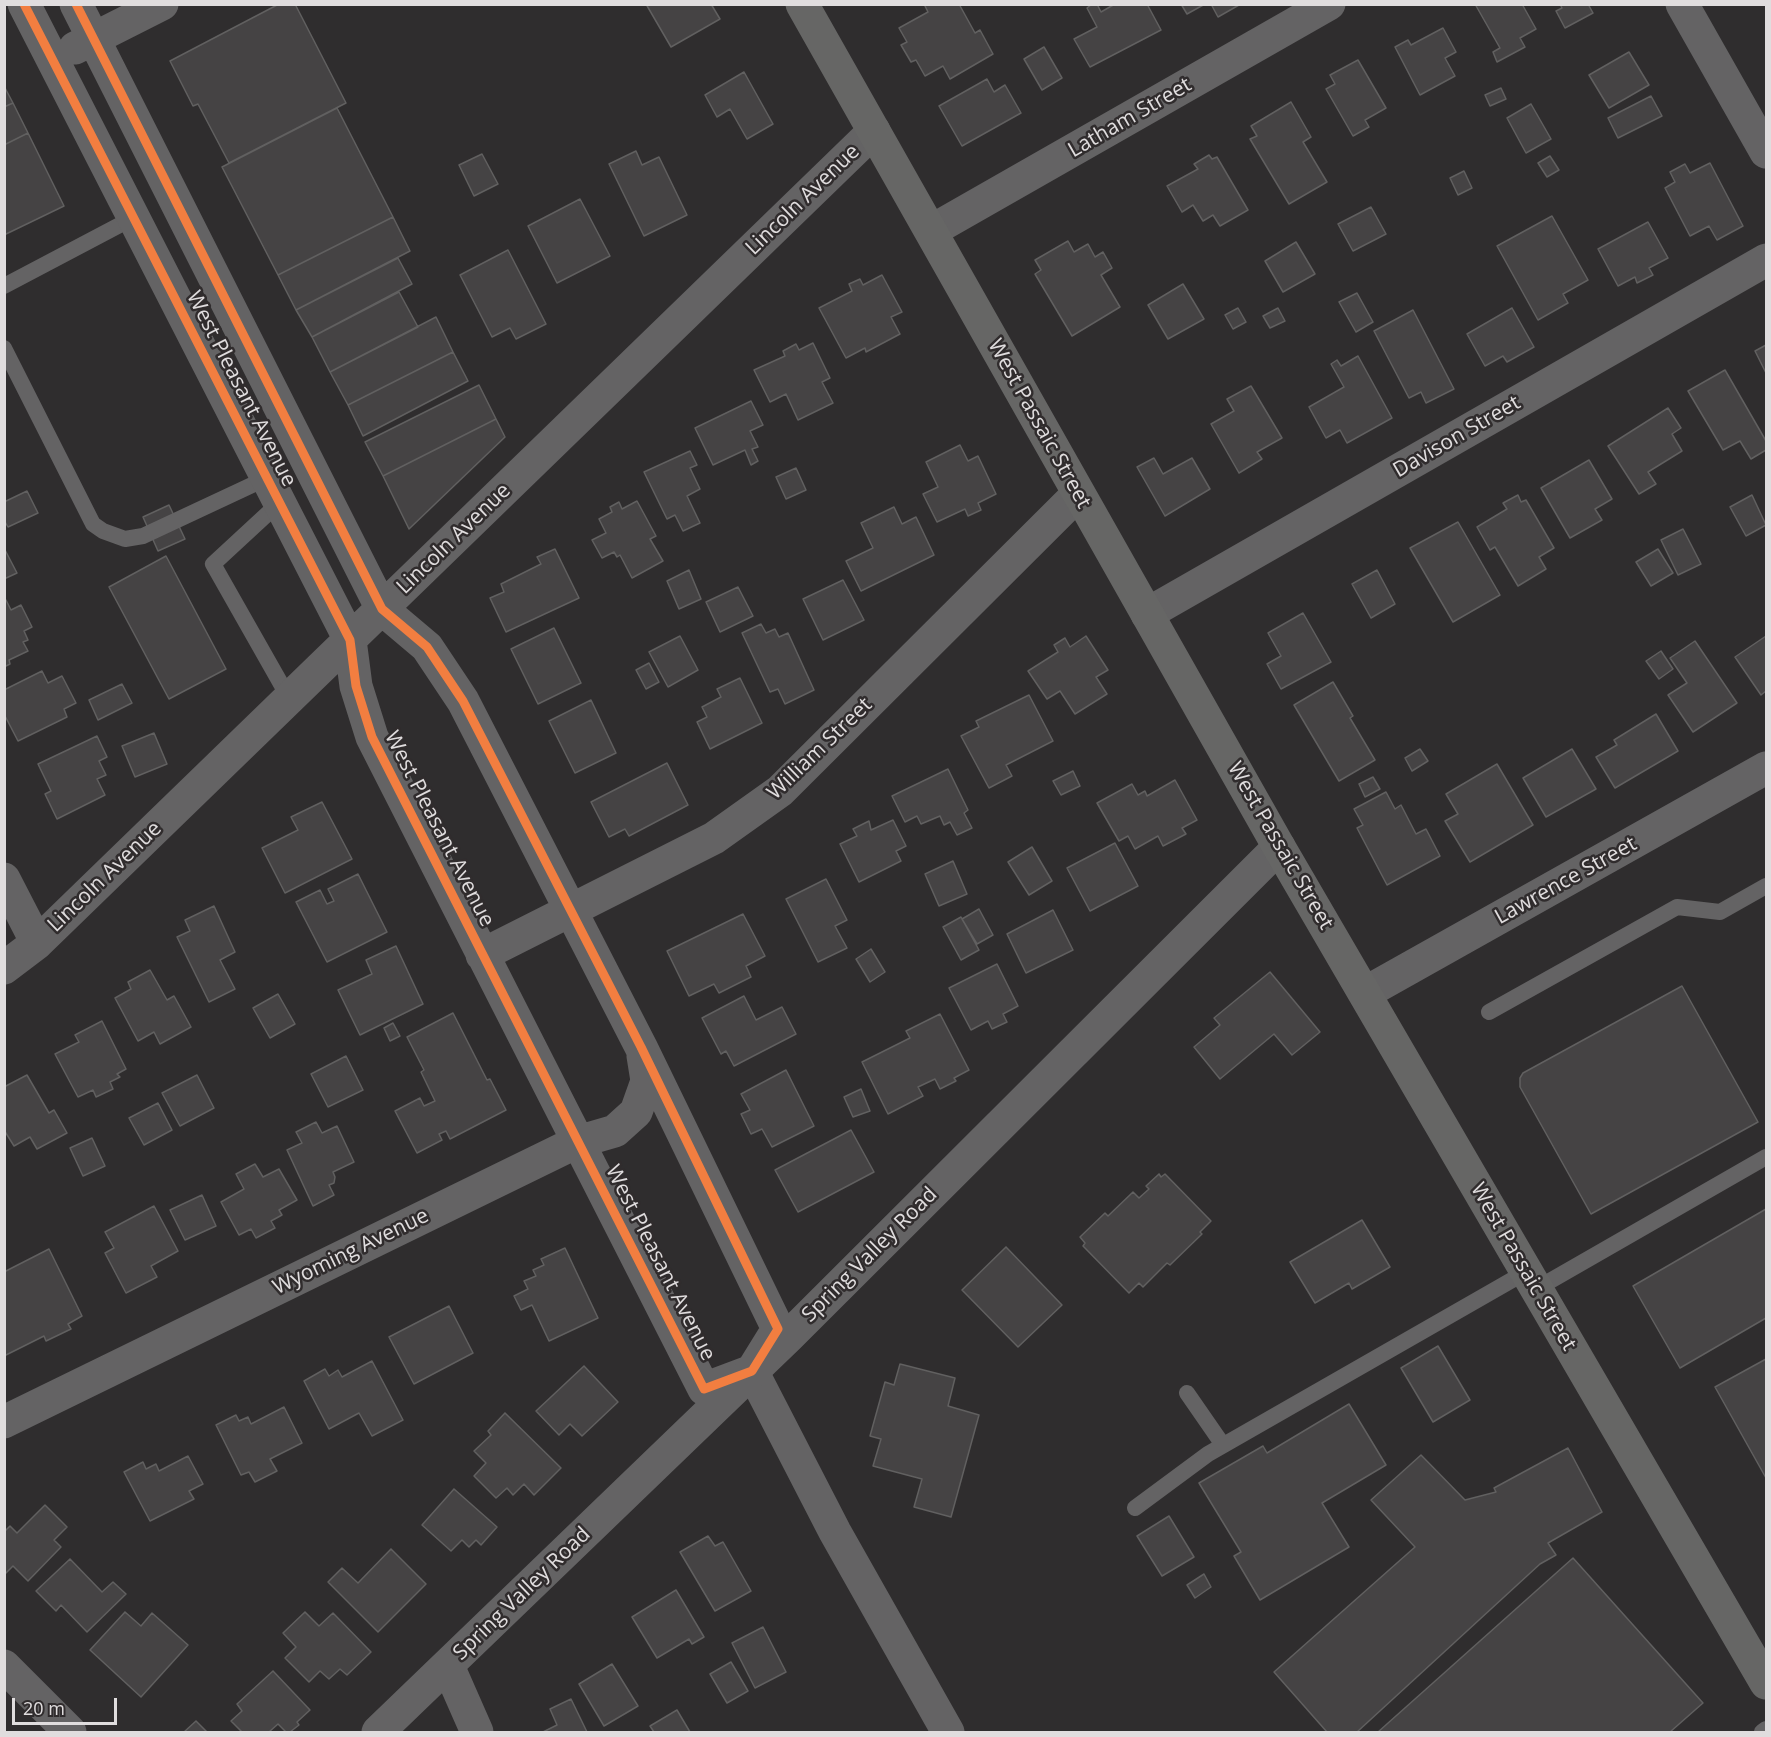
<!DOCTYPE html>
<html>
<head>
<meta charset="utf-8">
<style>
  body { margin:0 }
  #map { position:relative; width:1771px; height:1737px; overflow:hidden; background:#2f2d2e; font-family:"Open Sans",sans-serif }
  canvas { display:block }
  .frame { position:absolute; inset:0; border:6px solid #e0ddde; pointer-events:none }
  .scale { position:absolute; left:12px; top:1698px; width:105px; height:27px; box-sizing:border-box; border:3px solid #e0ddde; border-top:0; padding-left:8px; font-size:18px; line-height:21px; white-space:nowrap; color:#e0ddde; -webkit-text-stroke:4px #302c2d; paint-order:stroke }
</style>
</head>
<body>
<div id="map">
<canvas width="1771" height="1737"></canvas>
<div class="frame"></div>
<div class="scale">20 m</div>
</div>
<script>
const g = document.querySelector('canvas').getContext('2d');
g.lineJoin = 'round';
function fill(path, color) { g.fillStyle = color; g.fill(path, 'evenodd'); }
const poly = rows => new Path2D(rows.map(r => 'M' + r).join(''));
function trace(path, color, width, dash) { g.strokeStyle = color; g.lineWidth = width; g.lineCap = dash ? 'butt' : 'round'; g.setLineDash(dash || []); g.stroke(path); }
function write(font, color, halo, rows, align = 'center') {
  g.font = font + ' "Open Sans",sans-serif'; g.lineWidth = 5; g.setLineDash([]); g.textBaseline = 'middle'; g.strokeStyle = halo; g.fillStyle = color; for (const [text, x, y, turn = 0] of rows) {
    g.save(); g.translate(x, y); g.rotate((+turn || 0) * Math.PI / 180); g.textAlign = isNaN(turn) ? turn : align; if (halo) g.strokeText(text, 0, 0); g.fillText(text, 0, 0); g.restore();
  }
}
const building = poly([
  [279,4,295,4,346,103,229,163,198,104,193,106,170,61,279,4],
  [646,4,711,4,720,19,671,47,646,4],
  [924,4,959,4,975,33,980,30,993,54,950,79,943,66,925,76,916,60,911,62,901,45,907,42,899,28,928,12,924,4],
  [1092,4,1097,4,1101,12,1115,4,1147,4,1161,30,1090,67,1074,39,1097,27,1087,8,1092,4],
  [1181,4,1205,4,1187,14,1181,4],
  [1211,4,1239,4,1239,5,1218,17,1211,4],
  [1475,4,1522,4,1536,29,1520,38,1525,47,1497,62,1493,52,1500,48,1475,4],
  [1560,4,1588,4,1593,13,1565,28,1556,11,1562,8,1560,4],
  [1443,28,1456,52,1445,58,1455,76,1420,95,1395,47,1408,40,1411,45,1443,28],
  [1044,47,1062,78,1042,90,1024,59,1044,47],
  [1629,52,1649,85,1609,108,1589,75,1629,52],
  [1358,60,1386,108,1365,120,1369,127,1353,136,1326,89,1335,84,1330,75,1358,60],
  [744,72,773,124,747,139,730,109,717,117,705,95,744,72],
  [987,79,994,92,1005,85,1021,113,962,146,939,106,987,79],
  [4,86,13,103,4,107,4,86],
  [1501,88,1506,99,1490,106,1485,95,1501,88],
  [1651,96,1662,116,1618,138,1608,118,1651,96],
  [1291,102,1311,137,1303,142,1327,182,1289,204,1250,139,1257,136,1251,126,1291,102],
  [13,103,28,133,4,145,4,107,13,103],
  [1531,104,1551,139,1526,153,1507,118,1531,104],
  [337,108,393,217,278,275,222,167,337,108],
  [28,133,64,206,4,235,4,145,28,133],
  [636,151,642,165,659,157,687,215,644,236,609,164,636,151],
  [482,154,498,184,474,196,459,165,482,154],
  [1209,155,1212,159,1217,157,1248,210,1220,226,1213,215,1203,221,1193,205,1182,212,1167,186,1198,169,1194,164,1209,155],
  [1550,156,1559,170,1547,177,1538,163,1550,156],
  [1710,163,1743,226,1717,240,1709,226,1690,236,1665,188,1675,182,1670,172,1685,164,1690,173,1710,163],
  [1464,171,1472,188,1458,195,1450,178,1464,171],
  [580,199,610,256,557,283,528,226,580,199],
  [1371,207,1386,234,1353,251,1338,224,1371,207],
  [1552,216,1588,280,1563,294,1568,303,1538,320,1497,246,1552,216],
  [393,217,410,251,296,310,278,275,393,217],
  [1648,222,1668,258,1649,268,1653,275,1637,283,1635,277,1618,286,1598,249,1648,222],
  [1068,241,1074,252,1088,244,1095,257,1103,252,1112,268,1101,275,1120,307,1072,336,1035,274,1041,270,1035,260,1068,241],
  [1296,242,1315,274,1283,292,1265,261,1296,242],
  [508,250,546,324,516,339,510,328,492,337,460,275,508,250],
  [398,258,412,284,312,337,296,310,398,258],
  [882,275,902,312,891,317,900,334,866,352,865,348,846,358,819,308,852,291,849,284,860,279,863,285,882,275],
  [1183,284,1204,319,1168,339,1148,305,1183,284],
  [399,292,418,327,330,372,312,337,399,292],
  [1357,293,1373,322,1356,332,1339,302,1357,293],
  [1238,308,1246,322,1233,329,1225,315,1238,308],
  [1278,308,1285,321,1270,328,1263,316,1278,308],
  [1512,308,1534,347,1507,362,1503,356,1485,366,1467,334,1512,308],
  [1413,310,1454,389,1426,403,1421,392,1409,398,1374,331,1413,310],
  [436,317,453,352,348,405,330,372,436,317],
  [813,343,830,378,822,382,833,403,798,420,786,394,770,402,754,370,785,356,783,351,796,344,799,350,813,343],
  [1766,345,1766,373,1755,351,1766,345],
  [453,352,468,381,363,436,348,405,453,352],
  [1358,356,1392,418,1347,443,1340,430,1326,438,1309,407,1344,387,1331,364,1337,360,1341,366,1358,356],
  [1725,370,1766,441,1766,450,1751,459,1740,441,1723,450,1688,391,1725,370],
  [479,385,496,419,383,476,365,442,479,385],
  [1251,386,1282,438,1257,452,1262,459,1239,473,1211,424,1234,411,1227,399,1251,386],
  [751,401,763,425,750,431,758,447,752,449,758,461,751,465,745,450,713,465,695,428,751,401],
  [1668,408,1681,428,1672,434,1682,451,1648,472,1656,484,1639,494,1608,446,1668,408],
  [496,419,505,437,409,529,383,476,496,419],
  [960,445,968,461,978,456,996,494,978,503,981,510,968,516,965,509,937,522,923,494,938,487,926,462,960,445],
  [690,451,697,465,690,468,700,489,687,496,700,523,683,531,675,515,667,519,644,472,690,451],
  [1154,458,1163,474,1192,458,1210,489,1165,516,1137,467,1154,458],
  [1589,460,1612,499,1595,509,1602,520,1570,538,1541,488,1589,460],
  [796,468,806,490,786,499,776,477,796,468],
  [27,491,38,513,8,527,4,520,4,502,27,491],
  [1518,495,1521,502,1526,500,1554,548,1539,557,1546,569,1518,586,1495,547,1490,550,1477,527,1507,509,1503,503,1518,495],
  [1752,495,1766,525,1746,536,1730,507,1752,495],
  [637,501,656,536,650,539,663,561,632,578,620,555,617,557,614,552,602,558,592,540,606,533,599,519,612,512,610,507,619,502,622,509,637,501],
  [169,505,185,539,158,551,143,517,169,505],
  [894,507,902,524,916,517,934,555,861,591,846,561,873,548,861,523,894,507],
  [1458,522,1500,595,1453,622,1410,548,1458,522],
  [1683,529,1701,564,1678,575,1661,540,1683,529],
  [4,548,17,573,4,579,4,548],
  [555,549,579,598,506,632,490,598,504,592,501,584,541,564,537,557,555,549],
  [1658,549,1673,573,1651,586,1636,562,1658,549],
  [166,556,226,669,169,699,109,587,166,556],
  [689,570,701,599,679,609,667,581,689,570],
  [1377,570,1395,604,1371,618,1352,584,1377,570],
  [843,580,864,620,823,640,803,599,843,580],
  [738,587,753,616,720,632,706,602,738,587],
  [6,600,11,610,21,605,32,627,24,631,28,640,23,642,28,651,9,660,10,664,4,667,4,601,6,600],
  [1303,613,1331,662,1281,689,1267,664,1281,656,1268,633,1303,613],
  [761,624,766,633,775,629,779,637,788,633,814,690,785,704,778,689,770,692,742,633,761,624],
  [554,628,581,683,538,704,511,649,554,628],
  [680,636,698,670,668,687,649,652,680,636],
  [1086,636,1108,670,1096,677,1107,694,1075,714,1060,691,1047,699,1028,671,1058,652,1054,645,1065,638,1070,647,1086,636],
  [1766,636,1766,691,1761,695,1735,657,1766,636],
  [1695,641,1737,703,1693,732,1668,695,1687,683,1670,658,1695,641],
  [1661,651,1673,669,1659,679,1646,661,1661,651],
  [649,663,659,682,646,689,636,670,649,663],
  [42,671,48,683,62,676,76,703,64,709,67,717,18,741,4,714,4,690,42,671],
  [740,678,762,723,710,749,697,722,707,717,702,707,721,697,717,689,740,678],
  [1333,682,1353,716,1350,718,1375,760,1339,781,1294,705,1333,682],
  [122,684,132,703,98,720,89,700,122,684],
  [1029,695,1053,741,1006,765,1012,776,989,788,961,736,979,727,976,721,1029,695],
  [591,700,616,753,575,773,549,721,591,700],
  [1656,714,1678,751,1615,788,1596,757,1617,745,1614,740,1656,714],
  [154,733,167,764,135,777,122,746,154,733],
  [97,736,107,757,99,761,106,775,97,779,105,795,57,819,45,794,51,791,38,764,97,736],
  [1420,749,1428,761,1412,771,1405,758,1420,749],
  [1572,749,1596,789,1546,817,1523,778,1572,749],
  [667,763,688,805,629,836,625,829,609,837,591,802,667,763],
  [1497,764,1533,825,1470,862,1445,821,1458,814,1446,794,1497,764],
  [948,769,968,810,964,813,972,828,957,835,950,822,944,825,940,816,921,824,917,816,905,822,892,796,948,769],
  [1073,771,1080,786,1061,795,1053,781,1073,771],
  [1373,777,1380,789,1365,797,1359,784,1373,777],
  [1175,780,1197,820,1182,828,1186,834,1163,846,1158,836,1135,849,1128,836,1119,841,1097,803,1132,784,1138,795,1145,791,1147,796,1175,780],
  [1386,792,1395,809,1401,805,1416,834,1426,829,1440,856,1387,885,1357,828,1363,825,1354,809,1386,792],
  [322,802,352,859,285,893,262,848,298,830,291,817,322,802],
  [893,820,906,846,896,851,901,861,859,882,840,844,857,836,853,829,869,821,871,830,893,820],
  [1115,843,1138,886,1090,911,1067,868,1115,843],
  [1032,847,1052,881,1029,895,1008,862,1032,847],
  [953,861,967,894,939,906,925,874,953,861],
  [358,874,387,932,327,962,296,902,320,890,327,904,334,901,328,889,358,874],
  [826,879,847,920,835,926,847,948,818,962,786,899,826,879],
  [214,906,235,952,220,960,235,989,209,1002,177,937,190,931,185,920,214,906],
  [979,909,993,935,977,944,962,919,979,909],
  [1053,910,1073,950,1026,973,1007,934,1053,910],
  [743,914,765,956,746,966,751,977,719,993,714,984,689,996,667,951,743,914],
  [961,917,979,950,961,960,943,927,961,917],
  [396,946,423,1004,360,1035,338,990,372,974,366,960,396,946],
  [871,949,885,972,870,982,856,959,871,949],
  [997,964,1018,1006,1003,1014,1007,1022,992,1029,988,1021,971,1030,949,988,997,964],
  [150,970,167,1000,174,996,191,1027,160,1044,154,1032,138,1041,115,998,131,989,128,982,150,970],
  [1270,972,1320,1032,1292,1055,1274,1034,1220,1079,1194,1047,1220,1025,1214,1018,1270,972],
  [1682,986,1758,1122,1591,1214,1520,1087,1520,1078,1523,1073,1682,986],
  [278,994,295,1024,270,1038,253,1008,278,994],
  [744,996,756,1020,782,1007,796,1034,734,1066,726,1051,721,1054,702,1018,744,996],
  [453,1013,487,1080,490,1079,506,1110,450,1139,446,1131,439,1134,442,1140,417,1153,395,1111,420,1098,424,1106,435,1101,421,1072,424,1070,407,1037,453,1013],
  [940,1014,969,1070,954,1078,956,1081,940,1089,935,1079,918,1087,923,1096,888,1114,862,1062,910,1038,906,1031,940,1014],
  [102,1021,126,1069,117,1074,120,1077,110,1082,113,1089,96,1097,93,1090,78,1097,55,1054,79,1042,75,1035,102,1021],
  [393,1023,400,1036,390,1041,384,1028,393,1023],
  [346,1056,363,1090,328,1107,311,1074,346,1056],
  [786,1070,814,1126,772,1147,762,1129,751,1134,741,1114,750,1110,741,1094,786,1070],
  [27,1075,49,1113,54,1110,67,1133,37,1149,30,1137,14,1146,4,1130,4,1087,27,1075],
  [197,1075,214,1108,180,1126,162,1093,197,1075],
  [861,1089,870,1111,853,1117,844,1097,861,1089],
  [158,1103,172,1130,144,1145,129,1118,158,1103],
  [316,1122,322,1133,337,1126,354,1162,333,1172,335,1177,334,1183,329,1185,334,1195,313,1206,287,1150,302,1143,296,1132,316,1122],
  [851,1130,874,1172,798,1212,775,1170,851,1130],
  [92,1138,105,1166,83,1176,70,1148,92,1138],
  [255,1164,263,1177,279,1169,297,1200,279,1210,282,1215,271,1221,275,1228,256,1238,251,1229,239,1235,221,1202,244,1189,236,1174,255,1164],
  [1159,1174,1161,1177,1165,1174,1211,1221,1200,1232,1202,1234,1170,1265,1167,1263,1143,1287,1139,1283,1129,1293,1083,1246,1085,1243,1080,1237,1105,1213,1108,1216,1133,1192,1139,1198,1149,1189,1146,1186,1159,1174],
  [202,1195,216,1226,185,1240,170,1210,202,1195],
  [154,1206,178,1251,151,1266,157,1277,126,1293,105,1253,114,1248,105,1232,154,1206],
  [1766,1209,1766,1318,1680,1368,1633,1286,1766,1209],
  [1362,1220,1390,1267,1352,1289,1349,1283,1315,1303,1290,1262,1362,1220],
  [1006,1247,1062,1305,1018,1347,962,1290,1006,1247],
  [565,1248,598,1318,549,1341,532,1305,521,1310,514,1296,528,1289,524,1281,536,1276,533,1270,544,1265,541,1259,565,1248],
  [49,1249,82,1316,68,1324,71,1329,46,1341,44,1336,4,1356,4,1272,49,1249],
  [449,1306,473,1353,414,1384,389,1337,449,1306],
  [1438,1346,1470,1400,1433,1422,1401,1368,1438,1346],
  [1766,1359,1766,1478,1715,1387,1766,1359],
  [372,1361,403,1420,372,1436,359,1413,329,1429,304,1381,325,1369,329,1376,338,1370,342,1377,372,1361],
  [900,1364,955,1378,948,1406,979,1415,951,1517,914,1507,922,1479,873,1466,881,1439,870,1436,885,1382,894,1385,900,1364],
  [584,1366,618,1402,582,1436,570,1424,559,1435,536,1411,584,1366],
  [1349,1404,1386,1465,1322,1503,1349,1547,1260,1600,1234,1556,1241,1552,1199,1483,1263,1446,1267,1453,1349,1404],
  [284,1407,302,1443,270,1459,277,1471,255,1482,249,1472,241,1475,216,1425,236,1415,239,1421,248,1417,251,1424,284,1407],
  [505,1413,561,1468,534,1495,524,1484,513,1495,507,1488,496,1498,474,1476,486,1463,474,1451,491,1435,488,1431,505,1413],
  [1568,1448,1602,1512,1548,1543,1556,1555,1540,1564,1357,1732,1327,1732,1274,1672,1415,1547,1371,1500,1421,1455,1465,1500,1496,1492,1494,1488,1568,1448],
  [188,1456,203,1484,189,1491,194,1499,150,1521,124,1472,143,1462,146,1469,156,1464,159,1471,188,1456],
  [454,1489,497,1527,481,1545,476,1540,469,1547,462,1540,451,1551,422,1525,454,1489],
  [45,1505,67,1527,54,1540,61,1547,28,1581,13,1566,4,1575,4,1532,10,1526,17,1533,45,1505],
  [1169,1516,1194,1557,1162,1576,1137,1536,1169,1516],
  [708,1536,715,1546,723,1542,751,1591,715,1611,680,1552,708,1536],
  [391,1549,426,1584,378,1632,328,1582,342,1568,358,1583,391,1549],
  [1573,1558,1703,1703,1670,1732,1378,1732,1573,1558],
  [70,1559,102,1592,113,1582,126,1594,87,1632,61,1605,56,1611,36,1591,70,1559],
  [1204,1574,1211,1587,1195,1598,1187,1585,1204,1574],
  [676,1590,704,1637,692,1644,689,1639,657,1658,632,1617,676,1590],
  [125,1612,141,1626,152,1613,188,1645,141,1697,90,1650,125,1612],
  [305,1612,319,1626,333,1613,371,1652,347,1675,340,1669,329,1679,320,1671,309,1682,285,1658,296,1647,283,1633,305,1612],
  [763,1627,786,1672,755,1688,732,1643,763,1627],
  [731,1662,748,1691,727,1703,710,1674,731,1662],
  [612,1664,638,1706,604,1726,579,1684,612,1664],
  [273,1671,310,1710,297,1722,299,1725,290,1732,286,1732,278,1724,269,1732,242,1732,231,1721,242,1711,237,1704,273,1671],
  [571,1699,587,1732,543,1732,557,1725,550,1709,571,1699],
  [677,1710,690,1732,654,1732,650,1726,677,1710],
  [196,1721,207,1732,184,1732,196,1721]
]);
const service = poly([
  [4,286,133,218],
  [4,348,93,524,103,531,125,539,143,536,267,478],
  [279,503,213,564,289,698],
  [1489,1012,1677,907,1720,912,1766,886],
  [1536,1289,1766,1157],
  [1187,1393,1223,1445],
  [1135,1508,1208,1454,1526,1272],
  [1762,1732,1766,1729]
]);
const minor = poly([
  [24,4,350,640,356,686,372,737,704,1389,752,1371,778,1329,641,1047,463,701,427,647,382,609,76,4],
  [1682,4,1766,152],
  [75,48,162,4],
  [931,231,1329,4],
  [1147,614,1766,260],
  [4,879,37,943],
  [482,955,714,838,780,791,1078,494],
  [4,968,37,943,874,131],
  [1365,993,1766,768],
  [752,1371,835,1532,948,1732],
  [4,1422,577,1142,615,1131,636,1112,647,1081,643,1056],
  [4,1666,70,1732],
  [448,1666,477,1732]
]);
const tertiary = poly([
  [378,1732,789,1336,1279,847]
]);
const secondary = poly([
  [802,4,1279,847,1766,1683]
]);
const cycleway = poly([
  [24,4,350,640,356,686,372,737,704,1389,752,1371,778,1329,641,1047,463,701,427,647,382,609,76,4]
]);
const streetNames = [
  ["Latham Street",1130,118,-30],
  ["Lincoln Avenue",803,200,-44],
  ["West Pleasant Avenue",241,389,63],
  ["West Passaic Street",1039,424,61],
  ["Davison Street",1457,437,-30],
  ["Lincoln Avenue",454,539,-44],
  ["William Street",820,749,-44],
  ["West Pleasant Avenue",439,829,63],
  ["West Passaic Street",1280,846,60],
  ["Lincoln Avenue",105,877,-44],
  ["Lawrence Street",1566,881,-29],
  ["Wyoming Avenue",351,1252,-26],
  ["Spring Valley Road",870,1255,-45],
  ["West Pleasant Avenue",660,1263,63],
  ["West Passaic Street",1523,1267,60],
  ["Spring Valley Road",522,1594,-44]
];
fill(building, '#454344');
trace(building, '#616060', 1.5);
trace(service, '#646364', 16);
trace(minor, '#646364', 33);
trace(tertiary, '#646364', 33);
trace(secondary, '#666665', 33);
trace(cycleway, '#f27e40', 9);
write('21px', '#e0ddde', '#302c2d', streetNames);
</script>
</body>
</html>
